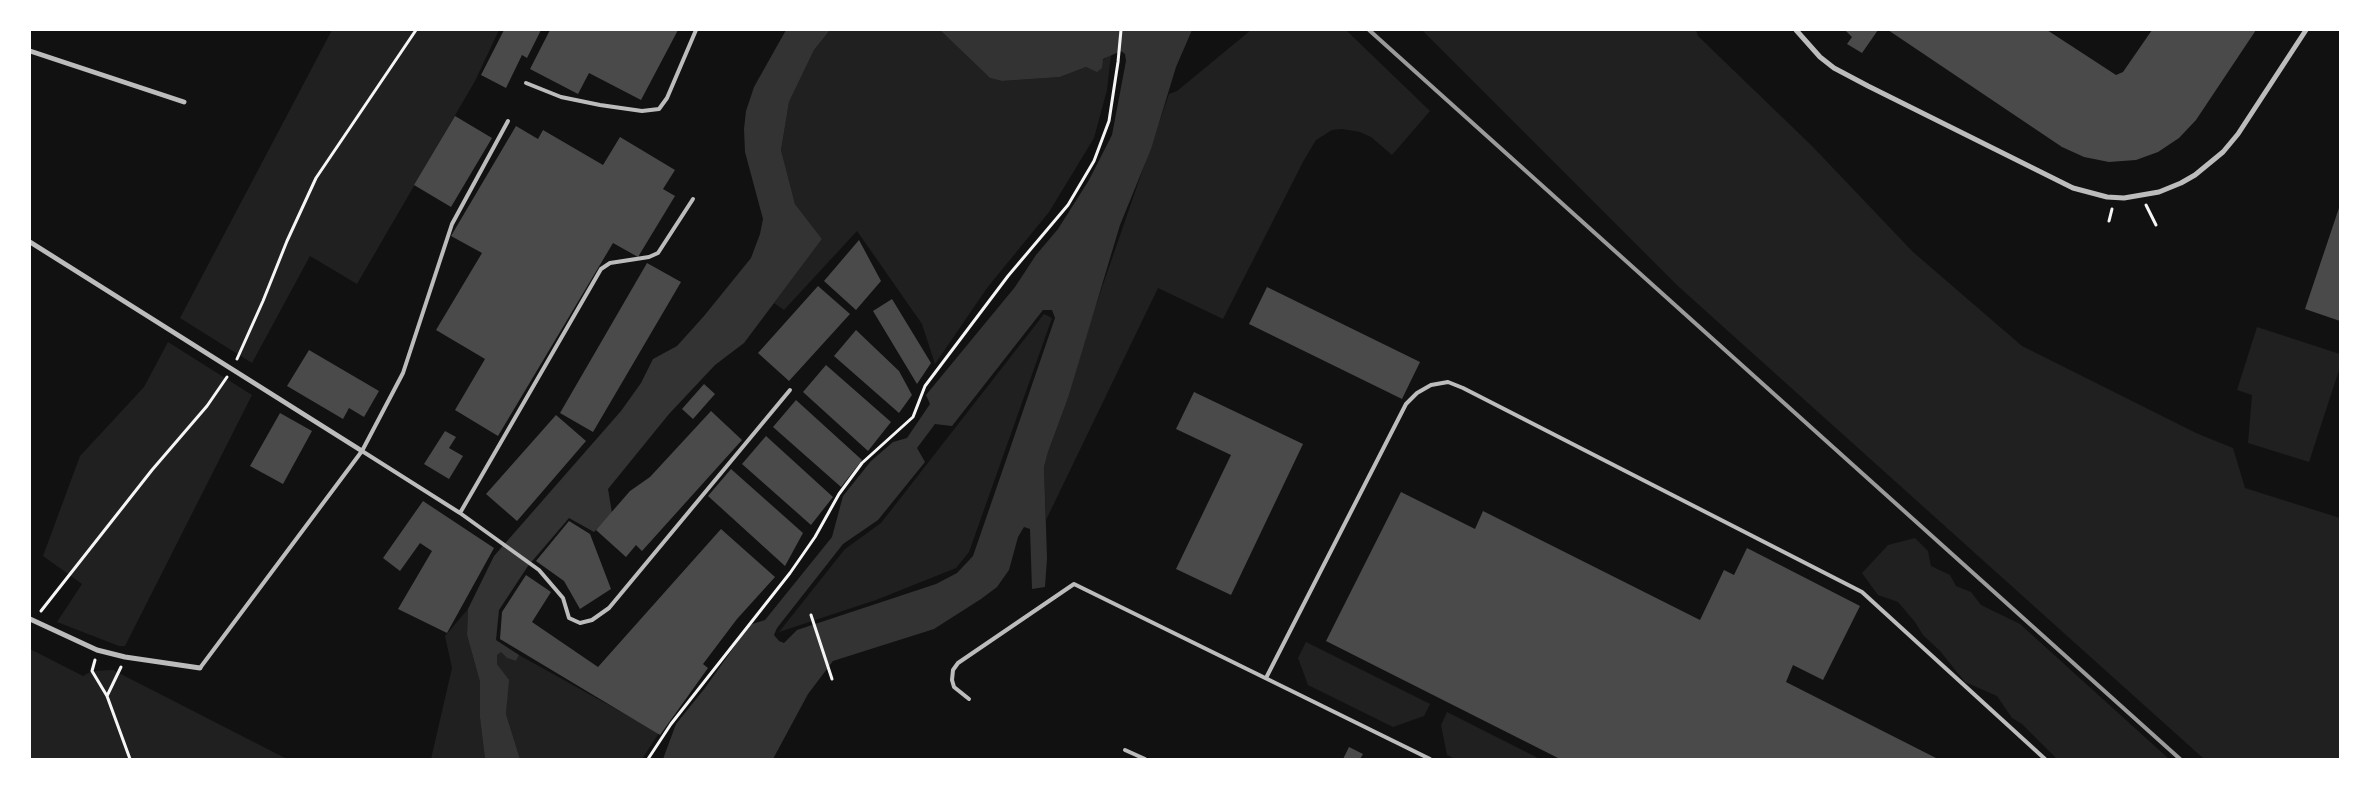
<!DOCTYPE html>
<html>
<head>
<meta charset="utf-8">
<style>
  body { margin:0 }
  #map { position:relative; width:2370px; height:789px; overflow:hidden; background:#111; font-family:"Nunito Sans",sans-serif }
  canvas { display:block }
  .frame { position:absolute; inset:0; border:31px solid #fff; pointer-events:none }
</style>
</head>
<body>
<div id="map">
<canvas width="2370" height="789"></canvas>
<div class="frame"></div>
</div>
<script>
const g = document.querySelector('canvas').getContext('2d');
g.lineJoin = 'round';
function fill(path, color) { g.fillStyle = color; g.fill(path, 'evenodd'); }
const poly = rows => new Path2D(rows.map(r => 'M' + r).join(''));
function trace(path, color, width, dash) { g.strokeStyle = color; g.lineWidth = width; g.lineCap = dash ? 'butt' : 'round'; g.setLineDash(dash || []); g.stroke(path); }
const green = poly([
  [332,30,499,30,475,81,357,284,310,256,252,363,180,318],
  [830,30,940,30,990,78,1002,81,1060,77,1086,67,1091,69,1111,54,1107,90,1094,138,1049,212,987,288,935,364,922,324,857,231,784,310,774,303,822,239,795,204,781,150,789,102,814,50],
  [1251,30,1346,30,1430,111,1392,155,1371,137,1360,132,1342,129,1332,130,1316,140,1304,160,1223,319,1158,288,1046,520,1044,467,1048,452,1068,398,1090,322,1169,94,1177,91],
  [1422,30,1696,30,1698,36,1812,146,1913,252,2022,346,2196,433,2233,448,2245,488,2340,518,2340,759,2204,759,1679,287],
  [1044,314,1052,318,969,552,956,568,876,600,779,632,845,549,881,523],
  [2257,327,2340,354,2340,367,2309,462,2248,443,2252,395,2237,390],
  [168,342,252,395,125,646,119,646,57,622,82,584,43,556,80,456,144,387],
  [1915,538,1928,551,1931,566,1950,575,1956,586,1971,592,1981,605,2020,624,2169,759,2057,759,2022,724,2012,718,1997,696,1965,682,1940,651,1923,635,1915,622,1898,602,1878,595,1862,573,1888,545],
  [468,609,467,635,480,682,480,718,485,759,431,759,452,668,445,636],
  [1306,642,1430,704,1424,716,1393,727,1308,685,1298,658],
  [30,649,83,676,92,671,113,670,287,759,30,759],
  [501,652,507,658,516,661,519,655,659,733,642,759,520,759,506,714,508,680,497,664,497,654],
  [1447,712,1540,759,1455,759,1447,755,1441,725]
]);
const water = poly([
  [786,30,830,30,814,50,789,102,781,150,795,204,822,239,744,343,715,365,669,414,608,489,612,513,594,532,569,518,528,566,499,610,496,640,519,655,516,661,507,658,501,652,497,655,497,664,509,680,506,714,520,759,485,759,480,718,480,682,467,635,468,609,494,556,621,411,641,383,653,359,677,346,704,316,751,258,760,234,763,219,745,152,744,129,746,111,754,87],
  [940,30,1192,30,1176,67,1151,149,1120,225,1068,398,1048,452,1044,467,1047,558,1045,587,1032,589,1030,529,1024,527,1018,537,1009,570,997,587,981,599,934,629,833,661,808,694,773,759,663,759,676,724,705,688,746,630,752,624,765,620,832,537,843,496,871,461,893,442,907,438,930,404,926,395,1015,287,1036,255,1058,229,1089,180,1112,135,1126,61,1125,54,1121,51,1103,59,1102,68,1097,72,1086,67,1060,77,1002,81,990,78],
  [1043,310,1052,310,1055,318,973,556,957,573,936,584,797,630,784,643,779,641,774,635,777,628,843,544,878,520,925,462,917,448,935,424,952,426]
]);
const building = poly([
  [504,30,541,30,527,58,522,55,506,88,481,75],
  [550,30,678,30,641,100,589,73,578,94,530,69],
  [1845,30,1878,30,1862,53,1847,44,1852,37],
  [1888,30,2047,30,2116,75,2123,72,2152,30,2256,30,2196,120,2179,138,2158,152,2136,160,2109,162,2084,157,2062,147],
  [455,116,492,138,451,207,414,185],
  [516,126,538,139,543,130,603,165,620,137,675,170,663,189,675,196,638,257,613,243,498,436,455,410,485,359,436,330,482,253,451,236],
  [2340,205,2340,321,2305,309],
  [859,240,881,281,856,310,824,281],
  [647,263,681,282,593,432,560,413],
  [818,286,850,314,789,381,758,353],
  [1267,287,1420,362,1402,399,1249,324],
  [892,299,931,363,917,384,873,311],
  [856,330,899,371,912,395,899,413,834,356],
  [309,350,379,391,364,417,349,408,343,419,287,386],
  [826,365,891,422,868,451,803,392],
  [704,384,715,394,693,419,682,409],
  [1194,392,1303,444,1231,595,1176,569,1231,455,1176,429],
  [796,400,862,460,841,487,773,427],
  [711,411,742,440,642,551,636,545,626,557,596,530,630,491,650,477],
  [280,413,312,431,283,484,250,466],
  [556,415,586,441,517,521,486,494],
  [445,431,456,437,449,448,463,456,449,479,424,464],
  [766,436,833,497,811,525,742,464],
  [731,469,803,533,785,566,708,496],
  [1401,492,1475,529,1483,511,1700,620,1724,570,1734,575,1747,548,1860,606,1823,680,1793,665,1786,682,1938,759,1560,759,1326,641],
  [423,501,494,548,447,633,398,609,432,551,420,543,400,571,383,558],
  [569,521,590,534,611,589,580,609,564,581,536,561],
  [721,529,775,577,737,619,703,664,708,668,660,735,500,639,502,612,526,575,551,592,532,622,598,667],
  [1349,747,1363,754,1360,759,1343,759]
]);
const path = poly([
  [2146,205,2156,225],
  [2109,221,2112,209],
  [237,359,263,301,287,241,316,178,416,30],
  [41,611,152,470,207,406,227,377],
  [811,615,832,679],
  [95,660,92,671,107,696,130,759],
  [107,696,121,667],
  [648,759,671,724,790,573,815,537,839,494,862,463,913,417,925,386,1008,276,1068,205,1094,161,1109,121,1118,62,1121,30]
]);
const service = poly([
  [526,83,561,97,600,105,642,111,659,109,667,98,696,30],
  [362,451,460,513,539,570,563,598,569,618,580,623,592,620,609,608,790,390],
  [460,513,601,269,610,263,649,257,658,253,693,199],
  [200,668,362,451,403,373,452,224,508,121],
  [1266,678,1406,404,1417,393,1431,385,1448,382,1463,388,1862,592,2045,759],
  [969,699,954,687,952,680,953,670,958,663,1074,584,1430,759],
  [1125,750,1145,759]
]);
const minor = poly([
  [1796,30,1820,57,1834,68,1868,86,2073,188,2107,197,2124,198,2159,192,2181,183,2195,175,2223,152,2238,134,2306,30],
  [30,51,184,102],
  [30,242,362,451],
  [30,619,97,650,125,657,200,668]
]);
const rail = poly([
  [1369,30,2180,759]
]);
fill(green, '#202020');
fill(water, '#333');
fill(building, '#4a4a4a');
trace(path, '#f5f5f5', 3);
trace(service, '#bcbcbc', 4);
trace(minor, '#bcbcbc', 5);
trace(rail, '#9a9a9a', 4);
</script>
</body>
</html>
